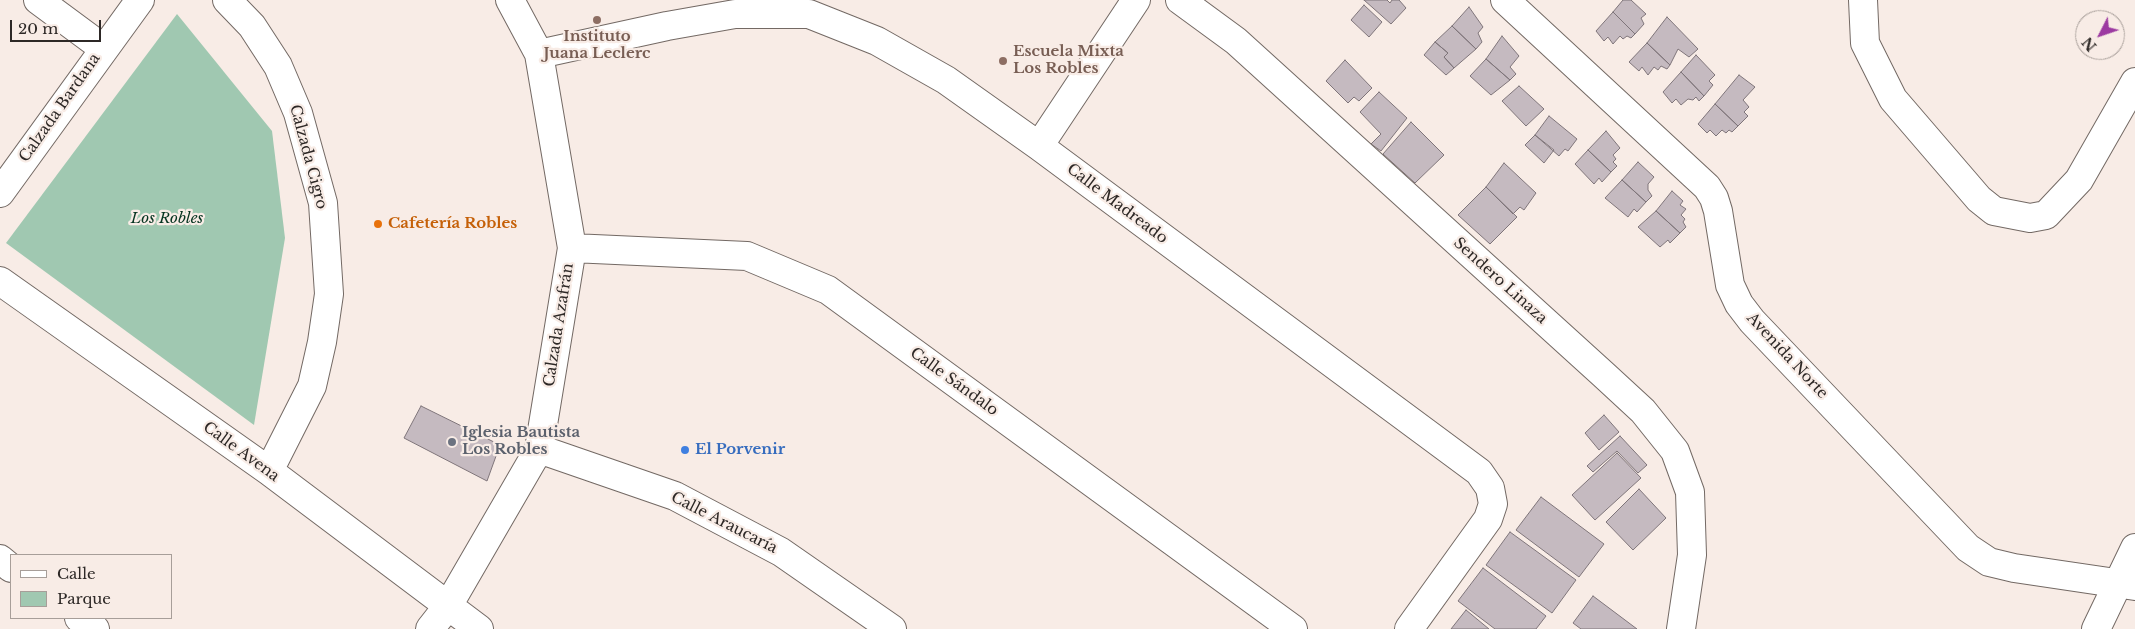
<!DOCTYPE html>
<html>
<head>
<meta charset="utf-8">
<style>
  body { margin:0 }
  #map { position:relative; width:2135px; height:629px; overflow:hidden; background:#f8ece6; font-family:"Libre Baskerville",serif }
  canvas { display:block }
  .legend { position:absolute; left:10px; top:554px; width:162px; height:65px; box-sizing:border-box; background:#f8ece6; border:1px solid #a79e99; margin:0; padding:6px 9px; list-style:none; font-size:15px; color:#2d2826 }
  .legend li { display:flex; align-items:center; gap:10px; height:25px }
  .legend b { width:25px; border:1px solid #a79e99 }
  .north { position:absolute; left:2075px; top:10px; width:50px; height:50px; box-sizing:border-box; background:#f8ece6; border:1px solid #a79e99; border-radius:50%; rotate:229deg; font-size:14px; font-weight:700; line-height:20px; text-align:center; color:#2d2826 }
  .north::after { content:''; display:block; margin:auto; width:18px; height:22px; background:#9c3aa1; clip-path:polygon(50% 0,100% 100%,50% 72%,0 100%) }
  .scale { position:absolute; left:10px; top:20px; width:91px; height:22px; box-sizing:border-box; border:2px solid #2d2826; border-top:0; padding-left:6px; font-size:15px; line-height:18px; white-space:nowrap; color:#2d2826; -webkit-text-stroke:4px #f8ece6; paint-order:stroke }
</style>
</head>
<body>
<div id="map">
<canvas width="2135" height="629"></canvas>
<ul class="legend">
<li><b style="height:6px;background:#fff"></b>Calle</li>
<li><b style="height:14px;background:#a0c8b1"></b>Parque</li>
</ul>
<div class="north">N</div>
<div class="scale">20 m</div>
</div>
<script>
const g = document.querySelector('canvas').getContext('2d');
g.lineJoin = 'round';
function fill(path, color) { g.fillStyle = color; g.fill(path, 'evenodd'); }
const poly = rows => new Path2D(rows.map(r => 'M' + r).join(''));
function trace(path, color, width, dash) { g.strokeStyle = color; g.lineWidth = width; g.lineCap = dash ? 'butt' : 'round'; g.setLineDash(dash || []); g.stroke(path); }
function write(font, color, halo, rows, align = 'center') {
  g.font = font + ' "Libre Baskerville",serif'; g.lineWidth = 4.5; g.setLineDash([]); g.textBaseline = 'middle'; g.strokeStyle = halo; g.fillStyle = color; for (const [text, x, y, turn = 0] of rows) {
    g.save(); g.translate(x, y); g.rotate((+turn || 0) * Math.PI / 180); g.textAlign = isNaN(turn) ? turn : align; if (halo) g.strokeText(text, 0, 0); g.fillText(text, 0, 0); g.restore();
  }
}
const green = poly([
  [177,14,272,131,285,238,254,425,6,243]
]);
const building = poly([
  [1364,0,1387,0,1390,3,1392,0,1399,0,1406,8,1391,24,1364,0],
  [1623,0,1631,0,1646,14,1641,18,1644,24,1635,34,1613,12,1623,0],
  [1364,5,1382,22,1369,37,1351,20,1364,5],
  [1469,7,1483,27,1478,33,1482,42,1476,49,1452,26,1469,7],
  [1613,12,1635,34,1631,38,1627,36,1623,39,1620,36,1613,44,1608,37,1604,41,1596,31,1613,12],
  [1667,17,1698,49,1689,57,1678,49,1670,65,1647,43,1667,17],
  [1452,26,1476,49,1454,68,1444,57,1448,53,1435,42,1452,26],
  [1502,36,1519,56,1510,67,1516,74,1510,80,1486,59,1502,36],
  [1435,42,1448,53,1444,57,1454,68,1446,75,1424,55,1435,42],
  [1647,43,1670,65,1667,69,1661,66,1658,70,1654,67,1648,75,1642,67,1639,71,1629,62,1647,43],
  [1696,55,1715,75,1709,81,1713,85,1704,96,1681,72,1696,55],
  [1486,59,1510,80,1491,95,1470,76,1486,59],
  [1345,60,1372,88,1359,101,1354,97,1348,103,1326,81,1345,60],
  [1681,72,1704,96,1699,101,1696,97,1693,100,1688,99,1681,105,1676,99,1672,103,1663,92,1681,72],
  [1739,75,1755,87,1743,100,1749,107,1744,112,1748,116,1738,126,1715,104,1739,75],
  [1519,86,1544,109,1526,126,1502,101,1519,86],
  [1379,92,1407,118,1381,151,1371,144,1381,134,1360,112,1379,92],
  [1715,104,1738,126,1732,132,1729,130,1726,133,1722,130,1716,136,1710,130,1707,133,1698,124,1715,104],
  [1549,116,1577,139,1568,151,1565,149,1559,156,1535,135,1549,116],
  [1411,122,1444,155,1415,183,1383,154,1411,122],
  [1606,131,1620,148,1613,155,1616,159,1613,162,1617,166,1611,172,1588,150,1606,131],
  [1535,135,1554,150,1544,163,1525,145,1535,135],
  [1588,150,1611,172,1602,182,1599,178,1594,184,1575,164,1588,150],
  [1638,162,1654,177,1648,184,1648,190,1652,196,1646,202,1622,180,1638,162],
  [1504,163,1536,193,1524,210,1520,207,1513,214,1486,187,1504,163],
  [1622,180,1646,202,1637,212,1634,209,1628,217,1605,198,1622,180],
  [1486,187,1517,217,1490,244,1458,215,1486,187],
  [1672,191,1683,201,1680,205,1686,209,1681,215,1685,219,1683,222,1686,227,1680,233,1656,211,1672,191],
  [1656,211,1680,233,1670,243,1668,240,1660,247,1638,227,1656,211],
  [421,406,500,445,487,481,404,438,421,406],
  [1604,415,1619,432,1599,450,1585,433,1604,415],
  [1620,436,1647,465,1638,473,1617,451,1593,472,1587,466,1620,436],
  [1617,453,1641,478,1595,520,1572,495,1617,453],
  [1639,489,1666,518,1633,550,1606,522,1639,489],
  [1541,497,1604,544,1579,577,1516,530,1541,497],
  [1510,532,1576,580,1552,613,1486,565,1510,532],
  [1483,568,1546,616,1536,629,1495,629,1458,601,1483,568],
  [1593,596,1637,629,1581,629,1573,623,1593,596],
  [1466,610,1489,629,1451,629,1466,610]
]);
const street = poly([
  [38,0,103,48],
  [227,0,252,26,278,66,298,113,323,203,329,294,322,342,312,386,269,471],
  [1180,0,1236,41,1604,375,1643,411,1675,451,1690,492,1692,555,1681,629],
  [1505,0,1707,187,1714,198,1718,211,1730,285,1739,304,1752,321,1968,548,1989,562,2014,568,2135,586],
  [1863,0,1865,43,1893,99,1979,199,1994,211,2030,218,2046,215,2079,180,2135,82],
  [539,54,667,26,735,14,809,14,877,41,946,80,1039,146,1479,472,1490,488,1493,504,1488,519,1409,629],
  [1039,146,1136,0],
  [0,193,140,0],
  [572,248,747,256,828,290,1293,629],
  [0,281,269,471,479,629],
  [539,449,675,496,781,552,892,629],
  [0,559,11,568],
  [79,618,95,629],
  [430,629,448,606,539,449,572,248,539,54,510,0],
  [2096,629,2135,548]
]);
const markers = [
  [597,20,5,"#8d6e63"],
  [1003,61,5,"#8d6e63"],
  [378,224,5,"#e8710a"],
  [452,442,5,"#6b7280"],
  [685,450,5,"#3f7fe0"]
];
const educationNames = [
  ["Instituto",597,37],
  ["Juana Leclerc",597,54],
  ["Escuela Mixta",1013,52,"left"],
  ["Los Robles",1013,69,"left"]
];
const streetNames = [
  ["Calzada Bardana",60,108,-55],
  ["Calzada Cigro",308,157,75],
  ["Calle Madreado",1117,204,37],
  ["Sendero Linaza",1500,281,42],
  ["Calzada Azafrán",559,325,-81],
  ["Avenida Norte",1787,356,47],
  ["Calle Sándalo",954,382,36],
  ["Calle Avena",241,452,36],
  ["Calle Araucaría",724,523,27]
];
const parkNames = [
  ["Los Robles",167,219]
];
const foodNames = [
  ["Cafetería Robles",388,224]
];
const worshipNames = [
  ["Iglesia Bautista",462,433],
  ["Los Robles",462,450]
];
const shopNames = [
  ["El Porvenir",695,450]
];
fill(green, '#a0c8b1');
fill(building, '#c5bac0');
trace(building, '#7f757a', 1);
trace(street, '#736964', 30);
trace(street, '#fff', 28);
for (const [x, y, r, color] of markers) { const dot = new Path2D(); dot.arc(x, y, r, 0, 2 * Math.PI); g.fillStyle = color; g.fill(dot); trace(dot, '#f8ece6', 2); }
write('bold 15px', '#785e54', '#f8ece6', educationNames);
write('15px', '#2d2826', '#f8ece6', streetNames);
write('italic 15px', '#063521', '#f8ece6', parkNames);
write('bold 15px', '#c56008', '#f8ece6', foodNames, 'left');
write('bold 15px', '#5b616d', '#f8ece6', worshipNames, 'left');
write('bold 15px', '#366cbe', '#f8ece6', shopNames, 'left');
</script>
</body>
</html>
